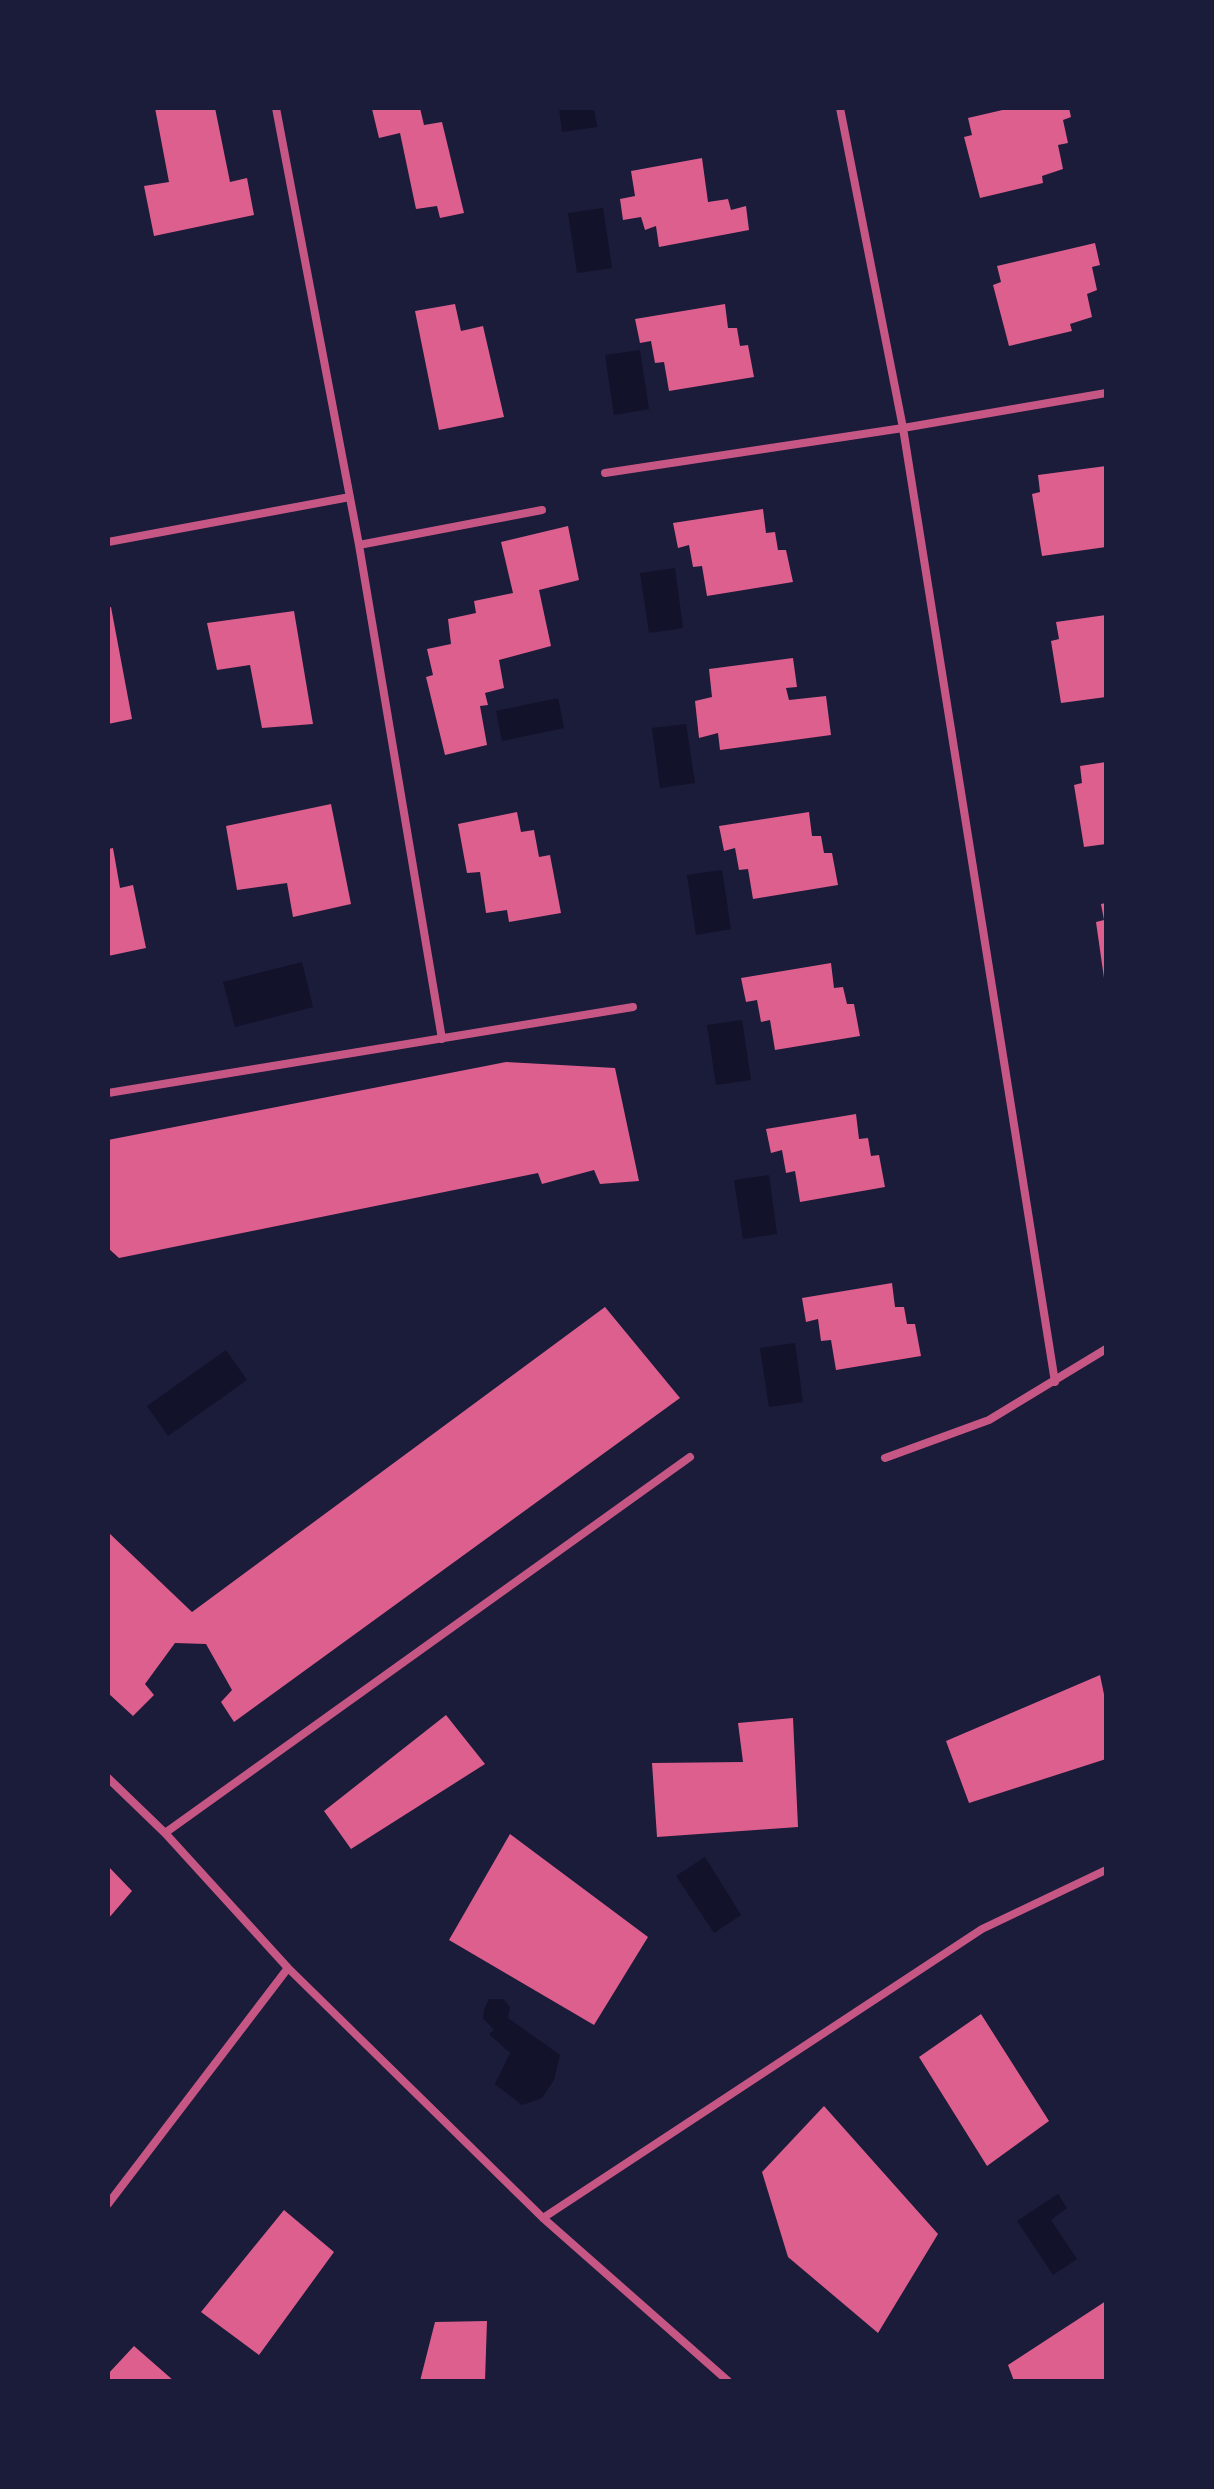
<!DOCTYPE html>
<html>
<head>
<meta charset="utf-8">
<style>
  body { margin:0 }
  #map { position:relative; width:1214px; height:2489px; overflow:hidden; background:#1b1b3a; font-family:Signika,sans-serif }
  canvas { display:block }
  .frame { position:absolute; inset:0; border:110px solid #1b1b3a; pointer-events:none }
</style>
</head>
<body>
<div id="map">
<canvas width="1214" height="2489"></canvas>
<div class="frame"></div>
</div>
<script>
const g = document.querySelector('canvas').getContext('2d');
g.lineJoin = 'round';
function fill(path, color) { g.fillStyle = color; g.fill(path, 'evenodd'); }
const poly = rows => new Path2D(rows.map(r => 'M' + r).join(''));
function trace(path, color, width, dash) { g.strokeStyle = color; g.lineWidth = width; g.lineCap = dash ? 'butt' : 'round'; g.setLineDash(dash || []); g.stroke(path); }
const water = poly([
  [559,108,594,108,597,127,562,132],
  [603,208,612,268,577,273,568,213],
  [640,350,649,409,614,415,605,355],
  [675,568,683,628,649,633,640,573],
  [558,698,564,728,502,741,496,711],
  [686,724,695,783,660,788,652,728],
  [722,870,731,929,696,935,687,875],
  [302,962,313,1007,235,1027,223,982],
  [742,1020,751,1080,716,1085,707,1025],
  [769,1175,777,1234,743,1239,734,1180],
  [795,1343,803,1402,769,1407,760,1348],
  [226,1350,247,1380,168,1436,147,1406],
  [705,1857,741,1915,714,1933,676,1876],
  [489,1999,503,1999,510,2007,508,2018,560,2055,554,2080,542,2098,522,2105,495,2084,510,2053,489,2034,494,2030,483,2018,484,2009],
  [1058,2194,1067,2208,1051,2220,1077,2259,1053,2275,1017,2221]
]);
const building = poly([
  [155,108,215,108,230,182,247,178,254,215,154,236,144,186,169,182],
  [420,108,424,125,442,122,464,213,440,218,437,206,416,209,400,133,379,138,372,109],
  [1011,108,1069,108,1071,117,1063,120,1068,143,1058,145,1063,169,1042,176,1043,183,980,198,964,137,972,135,968,118],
  [702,158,708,202,728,199,731,210,746,206,749,230,659,247,656,226,645,230,641,217,623,220,620,199,635,196,631,171],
  [1095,243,1100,265,1092,267,1097,290,1087,294,1092,317,1070,324,1072,331,1009,346,993,285,1001,282,997,266],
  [455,304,461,331,483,326,504,417,439,430,415,311],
  [725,304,728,328,737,328,740,346,748,345,754,377,669,391,664,362,655,363,651,341,640,343,635,319],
  [1106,466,1106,547,1042,556,1032,494,1040,492,1038,475],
  [763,509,766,533,775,532,778,550,786,550,793,582,707,596,702,566,693,567,689,545,678,548,673,523],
  [568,526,579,580,539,590,551,646,499,660,504,688,485,693,488,705,480,706,487,745,445,755,426,677,433,675,427,649,451,644,448,619,476,613,474,601,513,593,501,542],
  [111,607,132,719,108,724,108,608],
  [294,611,313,724,262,728,250,665,217,670,207,623],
  [1106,615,1106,697,1061,703,1051,641,1059,639,1056,622],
  [793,658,797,687,786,688,789,700,826,696,831,735,720,750,718,733,699,738,695,701,712,697,709,669],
  [1106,762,1106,844,1084,847,1074,785,1082,783,1080,766],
  [331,804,351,904,293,917,287,883,237,890,226,826],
  [517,812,521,832,534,830,539,857,550,855,561,913,509,922,507,910,486,913,480,872,467,873,458,824],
  [809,812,812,836,821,836,824,853,832,853,838,885,753,899,748,869,739,870,735,848,724,851,719,826],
  [113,848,120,888,133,885,146,948,108,956,108,849],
  [1106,903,1106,978,1104,978,1096,922,1104,920,1101,904],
  [831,963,834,988,843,987,847,1004,854,1004,860,1036,775,1050,770,1020,761,1022,757,1000,746,1002,741,978],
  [506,1062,615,1068,639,1181,600,1184,594,1170,542,1184,538,1173,119,1258,108,1248,108,1140],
  [856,1114,859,1139,868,1138,871,1156,879,1155,885,1187,800,1202,795,1171,786,1173,782,1150,771,1153,766,1129],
  [892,1283,895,1307,904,1307,907,1324,915,1324,921,1356,836,1370,831,1340,821,1341,818,1319,806,1322,802,1298],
  [605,1307,680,1398,234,1722,221,1702,232,1690,206,1644,175,1643,145,1684,154,1695,133,1716,108,1693,108,1532,192,1612],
  [1100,1675,1106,1704,1106,1759,969,1803,946,1741],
  [446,1715,485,1764,351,1849,324,1811],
  [793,1718,798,1827,657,1837,652,1763,743,1762,738,1723],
  [510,1834,648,1937,594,2025,449,1940],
  [108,1866,132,1891,108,1919],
  [981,2014,1049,2121,987,2166,919,2057],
  [824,2106,938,2234,878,2333,788,2257,762,2172],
  [284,2210,334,2252,259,2355,201,2312],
  [1106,2301,1106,2381,1014,2381,1008,2365],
  [487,2321,485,2381,420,2381,435,2322],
  [134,2346,174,2381,108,2381,108,2374]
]);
const minor = poly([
  [276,108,359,545,442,1039],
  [840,108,903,428,1055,1382],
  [605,473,903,428,1106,393],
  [108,542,350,497],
  [359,545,542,510],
  [108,1093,633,1007],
  [885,1458,989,1420,1106,1349],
  [108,1778,165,1833,288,1968,543,2218,728,2381],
  [165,1833,690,1457],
  [108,2204,288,1968],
  [543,2218,982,1929,1106,1870]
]);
fill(water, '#12122b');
fill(building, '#dd5f8e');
trace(minor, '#c65784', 8);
</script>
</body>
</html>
